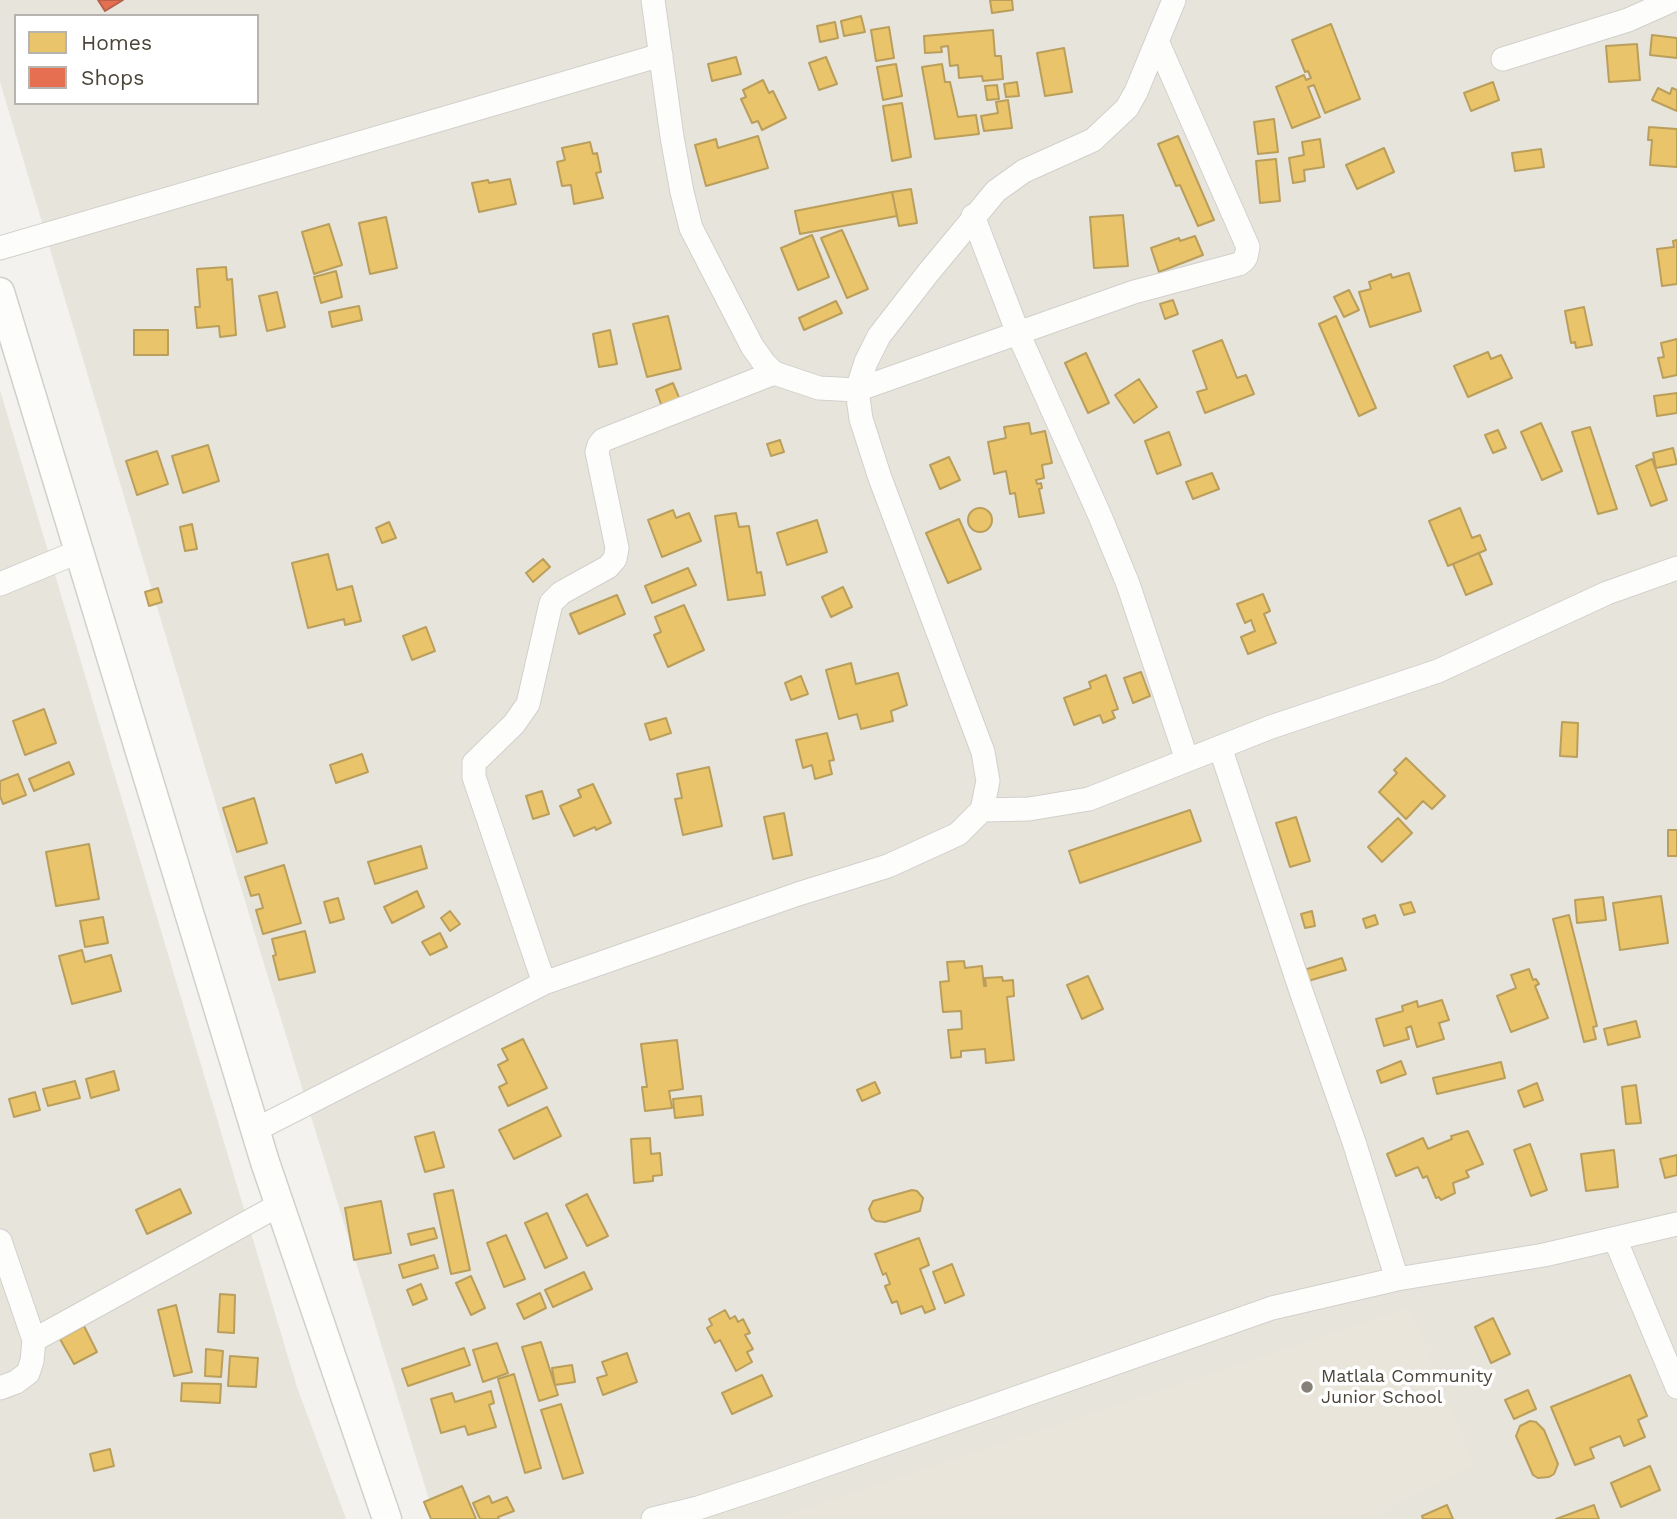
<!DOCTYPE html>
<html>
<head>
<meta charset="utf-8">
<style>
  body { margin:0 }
  #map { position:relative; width:1677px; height:1519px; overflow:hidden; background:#f4f2ee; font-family:"Work Sans",sans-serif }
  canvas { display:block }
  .legend { position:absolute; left:14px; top:14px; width:245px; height:91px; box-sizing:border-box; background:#fff; border:2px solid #b7b4b0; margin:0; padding:9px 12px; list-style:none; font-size:21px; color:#4b4439 }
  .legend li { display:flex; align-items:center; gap:14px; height:35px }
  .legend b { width:35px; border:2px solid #b7b4b0 }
</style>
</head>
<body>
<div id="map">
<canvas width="1677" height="1519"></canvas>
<ul class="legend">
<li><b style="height:19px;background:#e9c46a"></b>Homes</li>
<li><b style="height:19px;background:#e76f51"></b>Shops</li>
</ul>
</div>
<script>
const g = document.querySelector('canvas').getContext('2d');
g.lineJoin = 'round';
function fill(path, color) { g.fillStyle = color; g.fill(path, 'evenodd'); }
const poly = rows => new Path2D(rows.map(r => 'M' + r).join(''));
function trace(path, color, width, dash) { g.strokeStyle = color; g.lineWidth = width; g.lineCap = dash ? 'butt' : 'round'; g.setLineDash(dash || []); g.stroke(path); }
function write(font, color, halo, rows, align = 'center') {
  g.font = font + ' "Work Sans",sans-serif'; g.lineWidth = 7; g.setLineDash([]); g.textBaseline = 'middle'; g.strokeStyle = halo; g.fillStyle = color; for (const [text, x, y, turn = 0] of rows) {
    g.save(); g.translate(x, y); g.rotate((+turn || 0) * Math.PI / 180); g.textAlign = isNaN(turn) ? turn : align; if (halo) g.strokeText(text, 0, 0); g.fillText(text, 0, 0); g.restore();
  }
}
const residential = poly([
  [0,0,1677,0,1677,1519,435,1519,260,951,0,82],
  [16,16,257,16,257,103,16,103],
  [0,390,297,1387,346,1519,0,1519]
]);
const education = poly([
  [1410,1308,1475,1466,1380,1510,1384,1519,774,1519]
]);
const homes = poly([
  [990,0,1012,0,1013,10,992,13,990,0],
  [861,16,865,32,844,36,841,21,861,16],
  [835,22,838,38,820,42,817,26,835,22],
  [1331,24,1360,99,1325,113,1314,85,1308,87,1320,117,1292,128,1276,87,1304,75,1306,80,1311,78,1308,71,1305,72,1292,40,1331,24],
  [889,27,894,58,876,61,871,30,889,27],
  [993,30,995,56,1001,56,1003,79,983,81,982,76,959,78,958,65,950,66,948,46,941,47,942,52,925,53,924,36,993,30],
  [1652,35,1677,38,1677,58,1650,55,1652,35],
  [1637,44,1640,80,1609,82,1606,46,1637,44],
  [1064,48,1072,92,1045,96,1037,53,1064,48],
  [736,57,741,74,712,81,708,64,736,57],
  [826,57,837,84,819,90,809,63,826,57],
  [896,64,902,96,883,100,877,67,896,64],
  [942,64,945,82,950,82,958,117,976,115,979,134,935,139,922,67,942,64],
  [763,80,769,93,773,91,786,118,762,130,758,121,752,123,741,99,746,97,743,90,763,80],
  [1017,82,1019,96,1006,97,1004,84,1017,82],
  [1493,82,1499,100,1471,111,1464,93,1493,82],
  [997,85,999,99,987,100,985,86,997,85],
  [1658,88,1670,94,1672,88,1677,90,1677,111,1652,100,1658,88],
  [1008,100,1012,128,984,131,981,116,998,113,996,102,1008,100],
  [902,103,911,157,892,161,883,106,902,103],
  [1274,119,1278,152,1258,154,1254,122,1274,119],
  [1649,127,1677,129,1677,167,1650,165,1652,140,1648,140,1649,127],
  [758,136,768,168,706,186,695,145,716,139,718,148,758,136],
  [1178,136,1214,220,1198,226,1180,185,1176,186,1158,144,1178,136],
  [1320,139,1324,167,1304,170,1305,181,1293,183,1289,158,1304,155,1302,142,1320,139],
  [590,142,593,154,597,153,601,172,596,173,603,198,574,204,571,185,562,186,557,162,565,160,562,148,590,142],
  [1384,148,1394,172,1357,189,1346,165,1384,148],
  [1541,149,1544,167,1515,171,1512,153,1541,149],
  [1276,159,1280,201,1260,203,1256,161,1276,159],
  [510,179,516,204,479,212,472,183,488,180,489,183,510,179],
  [911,189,917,223,899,226,892,192,911,189],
  [892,192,897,216,800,234,795,211,892,192],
  [1123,215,1128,266,1094,268,1090,217,1123,215],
  [386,217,397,268,370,274,359,223,386,217],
  [329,224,342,265,314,274,302,232,329,224],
  [842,230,868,289,847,298,821,238,842,230],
  [812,235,829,277,798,290,781,248,812,235],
  [1195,236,1203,255,1159,272,1151,248,1179,238,1180,241,1195,236],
  [1677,240,1677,284,1662,286,1657,249,1674,247,1673,241,1677,240],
  [226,267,227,280,232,279,236,335,220,337,219,326,197,328,195,307,200,307,197,269,226,267],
  [336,271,342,297,321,303,314,277,336,271],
  [1409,273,1421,311,1370,327,1359,292,1371,289,1369,282,1391,274,1392,278,1409,273],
  [1349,290,1359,310,1344,317,1334,297,1349,290],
  [277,292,285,327,267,331,259,296,277,292],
  [1173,300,1178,314,1165,319,1160,304,1173,300],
  [836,301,842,313,804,330,799,318,836,301],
  [359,306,362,320,332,327,329,312,359,306],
  [1584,307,1592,345,1576,348,1575,342,1571,343,1565,311,1584,307],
  [668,316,681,369,647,377,633,324,668,316],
  [1336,316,1376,408,1359,416,1319,324,1336,316],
  [134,330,168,330,168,355,134,355,134,330],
  [610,330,617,364,599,367,593,334,610,330],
  [1677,339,1677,375,1663,378,1658,358,1664,357,1661,343,1677,339],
  [1222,340,1237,378,1246,375,1254,394,1205,413,1197,392,1207,389,1193,351,1222,340],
  [1488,352,1491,359,1501,355,1512,378,1468,397,1454,366,1488,352],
  [1086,353,1109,403,1088,413,1065,363,1086,353],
  [1139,379,1157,407,1134,423,1115,395,1139,379],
  [673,383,680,400,662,407,656,390,673,383],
  [1677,393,1677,413,1657,416,1654,396,1677,393],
  [1029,423,1031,434,1045,431,1052,463,1042,465,1044,478,1036,480,1037,484,1041,483,1042,488,1039,489,1044,513,1019,517,1015,493,1010,494,1006,471,994,474,988,442,1006,438,1004,427,1029,423],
  [1541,423,1562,471,1542,480,1521,432,1541,423],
  [1590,427,1617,509,1598,514,1572,432,1590,427],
  [1498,430,1506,448,1493,453,1485,435,1498,430],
  [1169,432,1181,465,1157,474,1145,441,1169,432],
  [780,440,784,452,771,456,767,444,780,440],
  [208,445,219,481,183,493,172,456,208,445],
  [1673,448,1677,464,1656,468,1653,453,1673,448],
  [157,451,168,484,137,495,126,461,157,451],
  [949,457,960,480,940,489,930,465,949,457],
  [1652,459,1667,500,1651,506,1636,466,1652,459],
  [1212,473,1219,489,1193,499,1186,482,1212,473],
  [1460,508,1472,538,1480,535,1486,550,1448,566,1429,521,1460,508],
  '968 520a12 12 0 1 1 24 0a12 12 0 1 1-24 0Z',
  [673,510,676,518,689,513,701,541,662,557,648,520,673,510],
  [736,513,739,527,749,526,757,573,761,572,765,595,728,600,715,516,736,513],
  [959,519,981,569,948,583,926,533,959,519],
  [817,520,827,552,787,565,777,533,817,520],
  [389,522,396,538,382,543,376,528,389,522],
  [192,524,197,549,185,551,180,527,192,524],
  [1479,553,1492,584,1466,595,1453,564,1479,553],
  [328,554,337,590,352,586,361,621,345,625,344,619,308,628,292,563,328,554],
  [543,559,550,567,533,582,526,573,543,559],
  [688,568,696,585,652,603,645,586,688,568],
  [843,587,852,607,831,617,822,597,843,587],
  [158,588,162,602,149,606,145,592,158,588],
  [1263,594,1270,611,1264,614,1276,643,1248,654,1241,637,1255,631,1251,620,1245,623,1237,604,1263,594],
  [617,595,625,614,579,634,570,614,617,595],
  [684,605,704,650,668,667,654,635,661,632,655,617,684,605],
  [426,627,435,651,412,660,403,636,426,627],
  [851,663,856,684,898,673,907,705,891,711,893,721,861,729,857,714,839,719,826,670,851,663],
  [1141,672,1150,696,1133,703,1124,678,1141,672],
  [1106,675,1118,709,1112,711,1115,718,1103,723,1100,715,1074,725,1064,698,1091,688,1089,682,1106,675],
  [801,676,808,694,791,700,785,683,801,676],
  [44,709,56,743,25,755,13,721,44,709],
  [666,718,671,733,650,740,645,724,666,718],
  [1562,722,1578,723,1577,757,1560,756,1562,722],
  [827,733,834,760,829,761,832,774,815,779,812,765,803,768,796,740,827,733],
  [362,754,368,772,336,783,330,765,362,754],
  [1406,758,1445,796,1432,809,1423,801,1406,819,1379,792,1397,773,1394,770,1406,758],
  [69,762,74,774,34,791,29,779,69,762],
  [709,767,722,826,683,835,675,799,682,798,677,774,709,767],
  [18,774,26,795,3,804,0,796,0,781,18,774],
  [593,784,611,823,596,830,595,827,574,836,560,806,581,797,578,790,593,784],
  [542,791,549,814,533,819,526,796,542,791],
  [254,798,267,843,237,852,223,808,254,798],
  [1190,810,1201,841,1080,883,1069,851,1190,810],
  [784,813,792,855,773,859,764,817,784,813],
  [1296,817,1310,861,1290,867,1276,823,1296,817],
  [1398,818,1412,833,1382,862,1368,847,1398,818],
  [1668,830,1677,830,1677,856,1668,856,1668,830],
  [89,844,99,899,56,906,46,852,89,844],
  [421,846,427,868,375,884,368,862,421,846],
  [284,865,301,923,263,934,256,910,263,908,259,894,251,896,245,877,284,865],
  [417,891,424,907,392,923,384,907,417,891],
  [1661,896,1668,943,1620,950,1613,903,1661,896],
  [1603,897,1606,920,1577,923,1575,900,1603,897],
  [338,898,344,919,330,923,324,902,338,898],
  [1411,902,1415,912,1404,915,1400,905,1411,902],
  [450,911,460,924,450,931,441,918,450,911],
  [1312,911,1315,926,1305,928,1301,914,1312,911],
  [1375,915,1378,924,1366,928,1363,919,1375,915],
  [1569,915,1597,1026,1593,1027,1596,1039,1584,1042,1553,919,1569,915],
  [103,917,108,943,85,947,80,921,103,917],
  [305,931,315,972,279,980,273,956,276,955,272,939,305,931],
  [440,933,447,947,430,955,422,942,440,933],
  [82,950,85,962,111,955,121,991,72,1004,59,956,82,950],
  [1342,958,1346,970,1308,981,1304,970,1342,958],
  [964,961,965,968,982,966,984,986,986,986,985,978,1002,977,1003,981,1013,980,1014,996,1007,997,1014,1060,986,1063,985,1049,961,1051,961,1057,951,1058,948,1030,962,1029,961,1011,943,1012,940,982,949,981,947,962,964,961],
  [1529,969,1533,980,1536,979,1539,984,1535,986,1548,1018,1511,1032,1497,996,1516,988,1511,975,1529,969],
  [1088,976,1103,1009,1082,1019,1067,985,1088,976],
  [1442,1000,1449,1020,1439,1023,1444,1039,1417,1047,1411,1026,1406,1028,1409,1039,1384,1046,1376,1019,1403,1011,1402,1006,1417,1001,1418,1007,1442,1000],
  [1636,1021,1640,1037,1608,1045,1604,1029,1636,1021],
  [523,1039,547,1088,508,1106,499,1087,507,1083,498,1065,508,1060,502,1049,523,1039],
  [677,1040,683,1089,669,1091,672,1108,645,1111,642,1087,647,1087,641,1044,677,1040],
  [1401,1061,1406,1074,1381,1083,1377,1071,1401,1061],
  [1501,1062,1505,1078,1437,1094,1433,1078,1501,1062],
  [114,1071,119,1090,91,1098,86,1079,114,1071],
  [75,1081,80,1098,48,1106,43,1089,75,1081],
  [875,1082,880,1093,862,1101,857,1090,875,1082],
  [1537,1083,1543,1100,1524,1107,1518,1091,1537,1083],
  [1636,1085,1641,1123,1626,1124,1622,1087,1636,1085],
  [35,1092,40,1110,14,1117,9,1099,35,1092],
  [701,1096,703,1115,675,1118,673,1099,701,1096],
  [547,1107,561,1136,514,1159,499,1130,547,1107],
  [1468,1131,1483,1164,1466,1171,1469,1177,1453,1183,1455,1193,1441,1200,1439,1197,1436,1198,1427,1176,1423,1178,1418,1167,1396,1176,1387,1154,1423,1138,1428,1149,1452,1139,1451,1136,1468,1131],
  [434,1132,444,1167,425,1172,415,1137,434,1132],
  [650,1138,651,1154,660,1153,662,1175,653,1176,653,1181,634,1183,631,1139,650,1138],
  [1530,1144,1547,1190,1531,1196,1514,1150,1530,1144],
  [1614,1150,1618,1187,1586,1191,1581,1154,1614,1150],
  [1677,1155,1677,1175,1665,1178,1660,1159,1677,1155],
  [180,1189,191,1213,147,1234,136,1210,180,1189],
  [453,1190,470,1270,451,1274,434,1194,453,1190],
  [912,1190,917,1191,923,1198,920,1211,885,1222,876,1221,872,1218,869,1209,873,1201,912,1190],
  [587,1194,608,1236,587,1246,566,1205,587,1194],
  [381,1201,391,1253,354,1260,345,1208,381,1201],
  [547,1213,567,1258,545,1268,525,1223,547,1213],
  [434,1228,437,1238,411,1245,408,1234,434,1228],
  [506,1235,525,1279,504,1287,487,1243,506,1235],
  [919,1238,929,1265,920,1269,935,1309,925,1313,922,1306,901,1314,897,1301,892,1303,885,1286,890,1284,886,1273,883,1275,875,1254,919,1238],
  [434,1255,438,1268,403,1278,399,1265,434,1255],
  [952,1264,964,1295,945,1303,933,1272,952,1264],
  [584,1272,592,1289,553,1307,545,1290,584,1272],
  [471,1276,485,1308,471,1315,456,1283,471,1276],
  [421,1284,427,1299,413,1305,407,1290,421,1284],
  [540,1293,546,1308,524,1319,517,1304,540,1293],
  [220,1294,235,1295,234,1333,218,1332,220,1294],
  [176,1305,192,1372,174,1376,158,1310,176,1305],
  [725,1310,730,1319,735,1316,738,1322,743,1319,750,1333,745,1335,753,1349,747,1352,752,1362,736,1371,720,1340,715,1343,707,1328,712,1325,709,1319,725,1310],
  [1493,1318,1510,1354,1491,1363,1475,1327,1493,1318],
  [84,1326,97,1352,74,1364,60,1339,84,1326],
  [541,1342,558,1395,539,1401,522,1347,541,1342],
  [497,1343,508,1373,483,1382,473,1350,497,1343],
  [464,1348,470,1365,408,1386,402,1369,464,1348],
  [206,1349,223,1351,221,1377,205,1376,206,1349],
  [627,1353,637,1382,603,1395,597,1378,607,1375,602,1362,627,1353],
  [230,1356,258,1358,256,1387,228,1386,230,1356],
  [572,1365,575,1382,555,1385,552,1368,572,1365],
  [514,1374,541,1468,525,1473,498,1379,514,1374],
  [762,1375,772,1396,732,1414,722,1393,762,1375],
  [1630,1375,1647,1416,1638,1420,1645,1437,1624,1446,1620,1436,1590,1448,1594,1458,1575,1465,1551,1407,1630,1375],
  [182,1383,221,1384,220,1403,181,1401,182,1383],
  [1528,1390,1536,1409,1514,1419,1505,1400,1528,1390],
  [491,1391,494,1403,489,1405,496,1427,468,1435,465,1426,441,1433,431,1399,452,1393,455,1402,491,1391],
  [561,1404,583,1473,563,1479,541,1410,561,1404],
  [1530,1421,1536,1422,1544,1430,1558,1464,1554,1474,1549,1477,1538,1478,1533,1475,1516,1436,1520,1426,1530,1421],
  [110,1449,114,1466,94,1471,90,1454,110,1449],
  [1650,1466,1660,1490,1621,1507,1611,1483,1650,1466],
  [462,1486,476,1519,431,1519,424,1502,462,1486],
  [489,1496,492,1503,507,1497,514,1511,498,1517,499,1519,480,1519,473,1503,489,1496],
  [1447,1505,1453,1519,1423,1519,1422,1516,1447,1505],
  [1594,1505,1599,1519,1556,1519,1594,1505]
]);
const shops = poly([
  [98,0,123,0,105,11,98,0]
]);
const minor = poly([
  [653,0,672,137,682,192,691,228,752,346,764,363,774,373,819,388,857,390,1134,292,1239,264,1243,261,1246,257,1248,247,1157,41],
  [1503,59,1628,20,1673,0],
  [973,216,1018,333,1100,516,1128,584,1187,760],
  [0,248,661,55],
  [0,584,80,551],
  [982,810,1029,809,1089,799,1271,727,1438,671,1607,593,1677,568],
  [544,983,474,777,474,763,514,724,528,704,551,603,561,593,608,567,615,559,617,548,597,452,599,445,603,440,774,373],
  [255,1130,544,983,798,894,888,866,958,834,982,810,988,781,983,752,880,478,861,419,857,390,866,362,879,336,928,273,996,191,1024,171,1093,140,1127,108,1136,92,1174,0],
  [1615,1239,1677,1387],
  [0,1241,34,1340,32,1361,28,1373,16,1382,0,1388],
  [1397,1279,1544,1255,1677,1224],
  [34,1340,279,1205],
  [653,1519,698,1508,774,1483,1272,1308,1397,1279,1354,1142,1301,991,1220,747]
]);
const tertiary = poly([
  [0,292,265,1162,387,1519]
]);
const markers = [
  [1307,1387,7,"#868178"]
];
const poiNames = [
  ["Matlala Community",1321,1377],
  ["Junior School",1321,1398]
];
fill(residential, '#e7e4dc');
fill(education, '#eae5da');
fill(homes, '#e9c46a');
trace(homes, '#ba9e5b', 2);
fill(shops, '#e76f51');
trace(shops, '#b8624a', 2);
trace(minor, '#d2d0cb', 25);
trace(tertiary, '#d2d0cb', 31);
trace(minor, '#fdfdfc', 23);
trace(tertiary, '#fdfdfc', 28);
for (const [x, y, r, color] of markers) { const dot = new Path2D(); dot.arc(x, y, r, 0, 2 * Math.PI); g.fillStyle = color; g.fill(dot); trace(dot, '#fff', 2.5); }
write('18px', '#4b4439', '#fff', poiNames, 'left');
</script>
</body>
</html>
